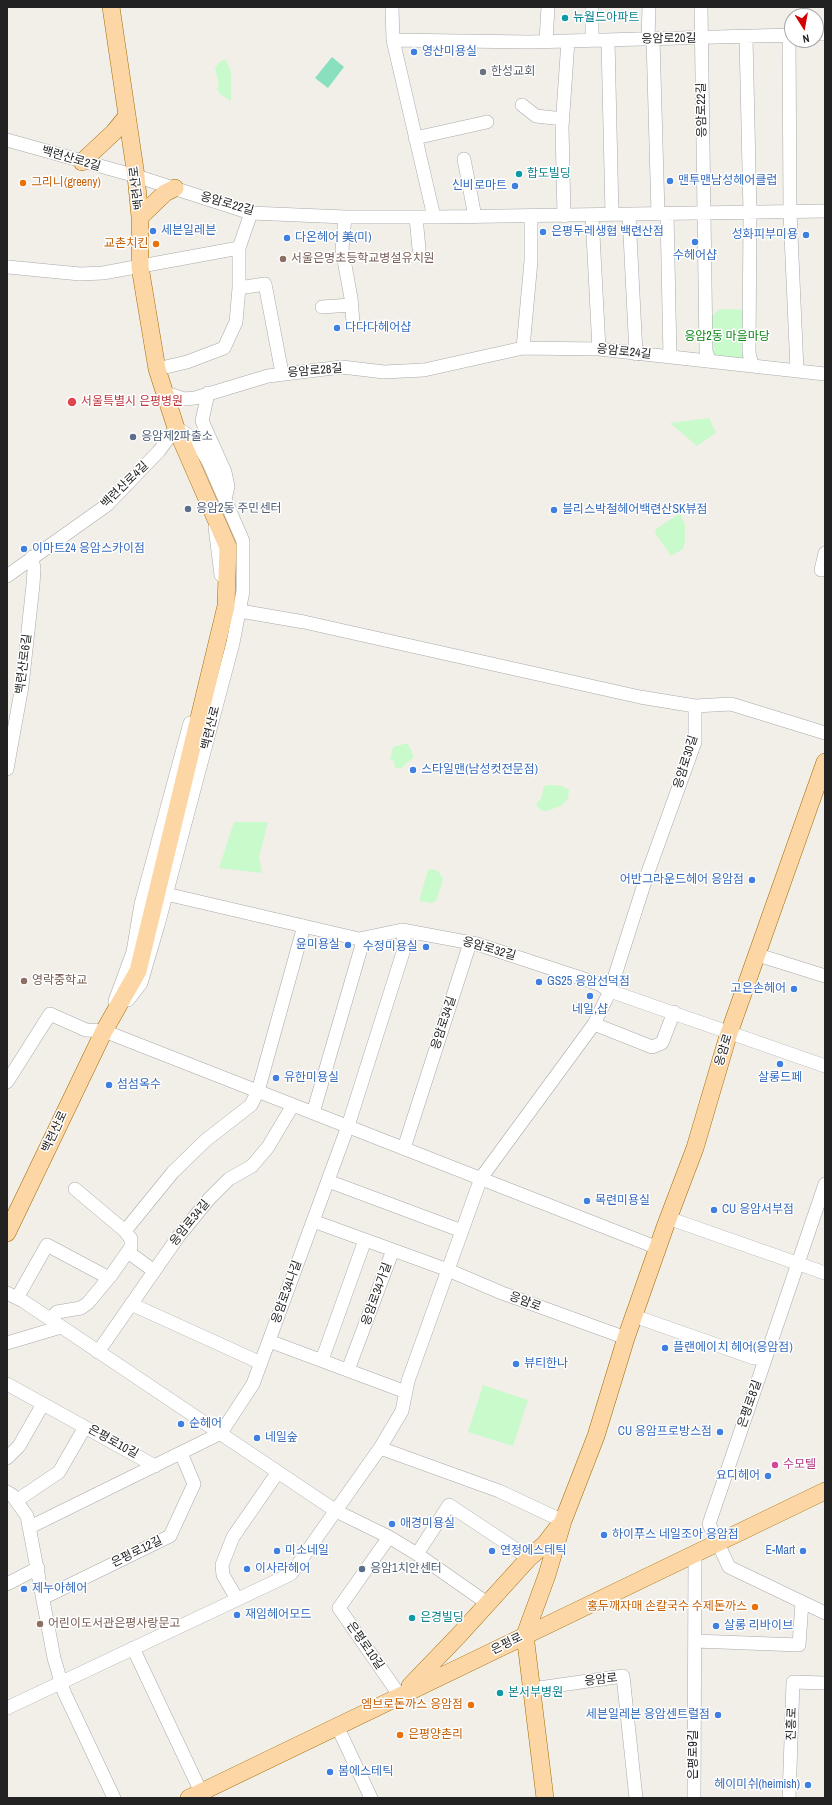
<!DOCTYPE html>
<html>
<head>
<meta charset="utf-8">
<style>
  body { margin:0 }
  #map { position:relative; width:832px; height:1805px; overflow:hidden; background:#f2efe9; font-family:"Archivo Narrow",sans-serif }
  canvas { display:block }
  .frame { position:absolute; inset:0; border:8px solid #222; pointer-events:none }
  .north { position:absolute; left:784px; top:8px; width:40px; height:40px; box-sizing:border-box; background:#fff; border:1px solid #a7a7a7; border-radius:50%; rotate:169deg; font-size:11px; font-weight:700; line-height:16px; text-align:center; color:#222 }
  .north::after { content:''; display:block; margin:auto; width:14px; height:18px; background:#d40000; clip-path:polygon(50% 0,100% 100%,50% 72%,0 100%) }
</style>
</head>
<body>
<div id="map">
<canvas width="832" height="1805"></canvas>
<div class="frame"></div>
<div class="north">N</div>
</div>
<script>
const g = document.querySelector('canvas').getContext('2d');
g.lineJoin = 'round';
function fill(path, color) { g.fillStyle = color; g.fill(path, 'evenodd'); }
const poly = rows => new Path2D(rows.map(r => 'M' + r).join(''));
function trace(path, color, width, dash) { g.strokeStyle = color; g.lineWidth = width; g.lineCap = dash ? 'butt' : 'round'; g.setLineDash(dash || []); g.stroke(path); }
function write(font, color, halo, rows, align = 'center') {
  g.font = font + ' "Archivo Narrow","Noto Sans KR",sans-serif'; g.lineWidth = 3; g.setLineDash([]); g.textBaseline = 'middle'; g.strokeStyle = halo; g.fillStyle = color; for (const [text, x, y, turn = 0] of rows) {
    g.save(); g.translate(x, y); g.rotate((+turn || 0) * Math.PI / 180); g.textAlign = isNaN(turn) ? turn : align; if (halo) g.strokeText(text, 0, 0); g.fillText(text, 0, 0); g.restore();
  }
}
const park = poly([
  [222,60,226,60,231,72,231,101,220,94,217,89,219,86,215,67],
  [720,309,749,310,746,357,733,364,713,361,711,317],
  [709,418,716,433,697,446,670,423],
  [680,513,685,525,685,542,683,549,671,556,655,533,656,529],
  [404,744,408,744,413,754,413,758,401,768,395,768,394,761,390,759,393,747],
  [551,785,562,786,569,790,568,799,561,806,546,811,540,810,536,804,541,799,544,786],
  [234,822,268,822,259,857,262,873,219,868],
  [432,869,438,871,443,879,437,899,433,903,419,901,428,870],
  [483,1385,528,1400,513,1446,468,1432]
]);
const pitch = poly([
  [332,57,344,67,328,88,315,78]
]);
const minor = poly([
  [392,7,393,40,434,217],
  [701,7,706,351,709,360],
  [816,34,825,34],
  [789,35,790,212,797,370],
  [746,37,750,213,749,353,752,365],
  [648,39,649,7],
  [653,39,658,214],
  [393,40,529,42,792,35],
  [592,40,592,7],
  [608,40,612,215],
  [546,41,548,7],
  [522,105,536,116,563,119],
  [415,138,487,122],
  [7,140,136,176,251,213,345,217,438,217,825,211],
  [464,159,475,217],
  [667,214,670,357],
  [592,215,599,349],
  [629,215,636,354],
  [564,216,562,127,568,41],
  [345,217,342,249,351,298,353,322],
  [416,217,419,249],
  [8,267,80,274,103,273,239,248],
  [239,288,265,284,282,373],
  [322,307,351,305],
  [523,348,531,261,531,216],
  [157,369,187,362,224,348,236,322,239,288,239,248,251,213],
  [166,393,184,399,195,398,268,376,342,367,384,372,424,370,523,348,599,349,825,374],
  [208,393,202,421,225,472,228,486,225,500],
  [215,527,221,575],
  [825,553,821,570,825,569],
  [7,576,107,505,159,451,176,428,195,439,209,463,243,541,243,591,233,643,158,925,141,983,128,1000],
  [240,611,304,622,640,697,695,706,731,704,825,733],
  [7,769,22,686,33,585,34,569,32,557],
  [166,894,359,939,402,930,477,944,599,984,610,991,825,1066],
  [758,955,825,976],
  [115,1001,133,952,141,904,190,723],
  [594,1024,652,1047,662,1043,674,1012],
  [7,1082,50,1014,86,1030,104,1031,658,1248],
  [313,1113,364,938],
  [404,1148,470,943],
  [328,1181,462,1231],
  [825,1184,709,1524,729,1567,825,1613],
  [668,1218,825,1273],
  [313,1221,448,1270,502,1293,626,1338],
  [125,1231,173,1172,206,1140,251,1105,258,1091,304,926],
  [128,1252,154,1271],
  [7,1293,23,1301,336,1511,389,1537,417,1554,487,1603],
  [17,1298,47,1245,109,1278],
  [131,1304,261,1363],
  [634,1316,754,1358,765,1359],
  [50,1319,57,1312,81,1308,88,1303,112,1274,131,1247,131,1239,125,1231,75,1189],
  [269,1341,406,1392],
  [7,1343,61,1327],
  [98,1352,178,1237,209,1199,229,1179,252,1166,268,1147,293,1105],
  [322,1360,365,1240],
  [348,1370,393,1250],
  [7,1384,155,1466],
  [380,1448,499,1491,563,1521],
  [7,1458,19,1446,43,1404],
  [7,1492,12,1495,27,1516,54,1658,64,1692,114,1798],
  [16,1501,59,1472,85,1427],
  [30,1527,221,1433,253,1384,348,1126,405,946,402,930],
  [389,1537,339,1608,400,1696],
  [417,1554,449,1505,529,1558],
  [7,1584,38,1568],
  [43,1598,170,1536,194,1484,181,1453],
  [237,1599,223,1575,222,1565,233,1537,278,1472],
  [695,1641,799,1645,802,1602],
  [133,1648,201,1792],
  [532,1689,623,1676,636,1798],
  [7,1708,291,1574,380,1448,402,1411,408,1381,481,1178,594,1024,610,991,647,875,695,742,695,706],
  [337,1726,371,1798],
  [694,1798,695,1554],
  [789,1798,793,1682,825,1683]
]);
const major = poly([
  [82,162,114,132,127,116],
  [140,217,165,193,175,188],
  [7,1233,104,1031,138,971,226,606,228,547,176,428,157,369,140,267,140,217,136,176,111,7],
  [410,1686,460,1634,529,1558,545,1544,558,1527],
  [189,1798,825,1491],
  [545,1798,525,1635,547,1575,563,1521,596,1436,626,1338,665,1227,695,1148,728,1036,825,762]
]);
const markers = [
  [565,18,4,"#0f9aa8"],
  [414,52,4,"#3f7fe0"],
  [483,72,4,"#6b7280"],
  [519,174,4,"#0f9aa8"],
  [670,181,4,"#3f7fe0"],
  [23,183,4,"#e8710a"],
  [515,186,4,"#3f7fe0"],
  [153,231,4,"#3f7fe0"],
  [543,232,4,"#3f7fe0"],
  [806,235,4,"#3f7fe0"],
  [287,238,4,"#3f7fe0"],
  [695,242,4,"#3f7fe0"],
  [156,244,4,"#e8710a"],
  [283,259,4,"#8d6e63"],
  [337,328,4,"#3f7fe0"],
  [72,402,5,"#e0444e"],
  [133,437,4,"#5c6f8a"],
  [188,509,4,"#5c6f8a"],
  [554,510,4,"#3f7fe0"],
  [24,549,4,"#3f7fe0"],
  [413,770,4,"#3f7fe0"],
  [752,880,4,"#3f7fe0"],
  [348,945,4,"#3f7fe0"],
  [426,947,4,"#3f7fe0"],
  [24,981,4,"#8d6e63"],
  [539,982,4,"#3f7fe0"],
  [794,989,4,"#3f7fe0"],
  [590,996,4,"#3f7fe0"],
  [780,1064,4,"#3f7fe0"],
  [276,1078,4,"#3f7fe0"],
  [109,1085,4,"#3f7fe0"],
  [587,1201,4,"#3f7fe0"],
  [714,1210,4,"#3f7fe0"],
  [665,1348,4,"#3f7fe0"],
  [516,1364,4,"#3f7fe0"],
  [181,1424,4,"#3f7fe0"],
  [720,1432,4,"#3f7fe0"],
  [257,1438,4,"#3f7fe0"],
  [775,1465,4,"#d1479c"],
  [768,1476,4,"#3f7fe0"],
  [392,1524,4,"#3f7fe0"],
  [604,1535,4,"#3f7fe0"],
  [277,1551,4,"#3f7fe0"],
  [492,1551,4,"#3f7fe0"],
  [803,1551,4,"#3f7fe0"],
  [247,1569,4,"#3f7fe0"],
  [362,1569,4,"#5c6f8a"],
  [24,1589,4,"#3f7fe0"],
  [755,1607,4,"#e8710a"],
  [237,1615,4,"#3f7fe0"],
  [412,1618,4,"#0f9aa8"],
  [40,1624,4,"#8d6e63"],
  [716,1626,4,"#3f7fe0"],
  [500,1693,4,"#0f9aa8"],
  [471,1705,4,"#e8710a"],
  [718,1715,4,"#3f7fe0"],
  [400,1735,4,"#e8710a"],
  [330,1772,4,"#3f7fe0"],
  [808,1785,4,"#3f7fe0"]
];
const cultureNames = [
  ["뉴월드아파트",573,18],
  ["합도빌딩",527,174],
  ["은경빌딩",420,1618],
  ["본서부병원",508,1693]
];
const streetNames = [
  ["응암로20길",669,39,-1],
  ["응암로22길",702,110,-91],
  ["백련산로2길",71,159,16],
  ["백련산로",137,188,-97],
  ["응암로22길",227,204,16],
  ["응암로24길",624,352,6],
  ["응암로28길",315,371,-5],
  ["백련산로4길",125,485,-44],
  ["백련산로6길",24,664,-83],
  ["백련산로",211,728,-76],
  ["응암로30길",686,762,-73],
  ["응암로32길",489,949,16],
  ["응암로34길",444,1023,-72],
  ["응암로",724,1050,-73],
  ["백련산로",55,1132,-65],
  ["응암로34길",190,1223,-51],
  ["응암로34나길",287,1292,-70],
  ["응암로34가길",377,1294,-70],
  ["응암로",525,1302,21],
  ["은평로8길",750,1404,-71],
  ["은평로10길",113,1442,29],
  ["은평로12길",137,1552,-26],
  ["은평로",507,1644,-26],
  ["은평로10길",365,1646,55],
  ["응암로",601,1680,-6],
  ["진흥로",792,1724,-88],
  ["은평로9길",694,1755,-90]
];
const shopNames = [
  ["영산미용실",422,52],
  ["맨투맨남성헤어클럽",678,181],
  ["신비로마트",507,186,"right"],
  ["세븐일레븐",161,231],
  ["은평두레생협 백련산점",551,232],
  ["성화피부미용",798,235,"right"],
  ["다온헤어 美(미)",295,238],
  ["수헤어샵",695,256,"center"],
  ["다다다헤어샵",345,328],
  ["블리스박철헤어백련산SK뷰점",562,510],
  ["이마트24 응암스카이점",32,549],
  ["스타일맨(남성컷전문점)",421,770],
  ["어반그라운드헤어 응암점",744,880,"right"],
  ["윤미용실",340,945,"right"],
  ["수정미용실",418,947,"right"],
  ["GS25 응암선덕점",547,982],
  ["고은손헤어",786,989,"right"],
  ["네일,샵",590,1010,"center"],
  ["유한미용실",284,1078],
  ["살롱드페",780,1078,"center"],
  ["섬섬옥수",117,1085],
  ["목련미용실",595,1201],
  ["CU 응암서부점",722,1210],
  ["플랜에이치 헤어(응암점)",673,1348],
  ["뷰티한나",524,1364],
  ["순헤어",189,1424],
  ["CU 응암프로방스점",712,1432,"right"],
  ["네일숲",265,1438],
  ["요디헤어",760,1476,"right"],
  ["애경미용실",400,1524],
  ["하이푸스 네일조아 응암점",612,1535],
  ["미소네일",285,1551],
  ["연정에스테틱",500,1551],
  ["E-Mart",795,1551,"right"],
  ["이사라헤어",255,1569],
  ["제누아헤어",32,1589],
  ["재임헤어모드",245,1615],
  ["살롱 리바이브",724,1626],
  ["세븐일레븐 응암센트럴점",710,1715,"right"],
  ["봄에스테틱",338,1772],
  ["헤이미쉬(heimish)",800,1785,"right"]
];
const worshipNames = [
  ["한성교회",491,72]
];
const foodNames = [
  ["그리니(greeny)",31,183,"left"],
  ["교촌치킨",148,244],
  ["홍두깨자매 손칼국수 수제돈까스",747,1607],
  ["엠브로돈까스 응암점",463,1705],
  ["은평양촌리",408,1735,"left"]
];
const educationNames = [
  ["서울은명초등학교병설유치원",291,259],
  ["영락중학교",32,981],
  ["어린이도서관은평사랑문고",48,1624]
];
const parkNames = [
  ["응암2동 마을마당",727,337]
];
const healthNames = [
  ["서울특별시 은평병원",81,402]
];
const serviceNames = [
  ["응암제2파출소",141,437],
  ["응암2동 주민센터",196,509],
  ["응암1치안센터",370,1569]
];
const hotelNames = [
  ["수모텔",783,1465]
];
fill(park, '#c8facc');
fill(pitch, '#88e0be');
trace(minor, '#a9a9a9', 14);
trace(major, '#a06b00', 18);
trace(minor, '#fff', 13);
trace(major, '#fcd6a4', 17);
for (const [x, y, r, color] of markers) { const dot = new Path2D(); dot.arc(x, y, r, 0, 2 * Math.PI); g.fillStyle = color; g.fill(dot); trace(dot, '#fff', 1.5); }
write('12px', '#0d838f', '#fff', cultureNames, 'left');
write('12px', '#222', '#fff', streetNames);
write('12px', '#366cbe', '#fff', shopNames, 'left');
write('12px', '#5b616d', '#fff', worshipNames, 'left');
write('12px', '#c56008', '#fff', foodNames, 'right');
write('12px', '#785e54', '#fff', educationNames, 'left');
write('12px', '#0c8416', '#fff', parkNames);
write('12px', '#be3a42', '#fff', healthNames, 'left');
write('12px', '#4e5e75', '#fff', serviceNames, 'left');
write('12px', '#b23c85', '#fff', hotelNames, 'left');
</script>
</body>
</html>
